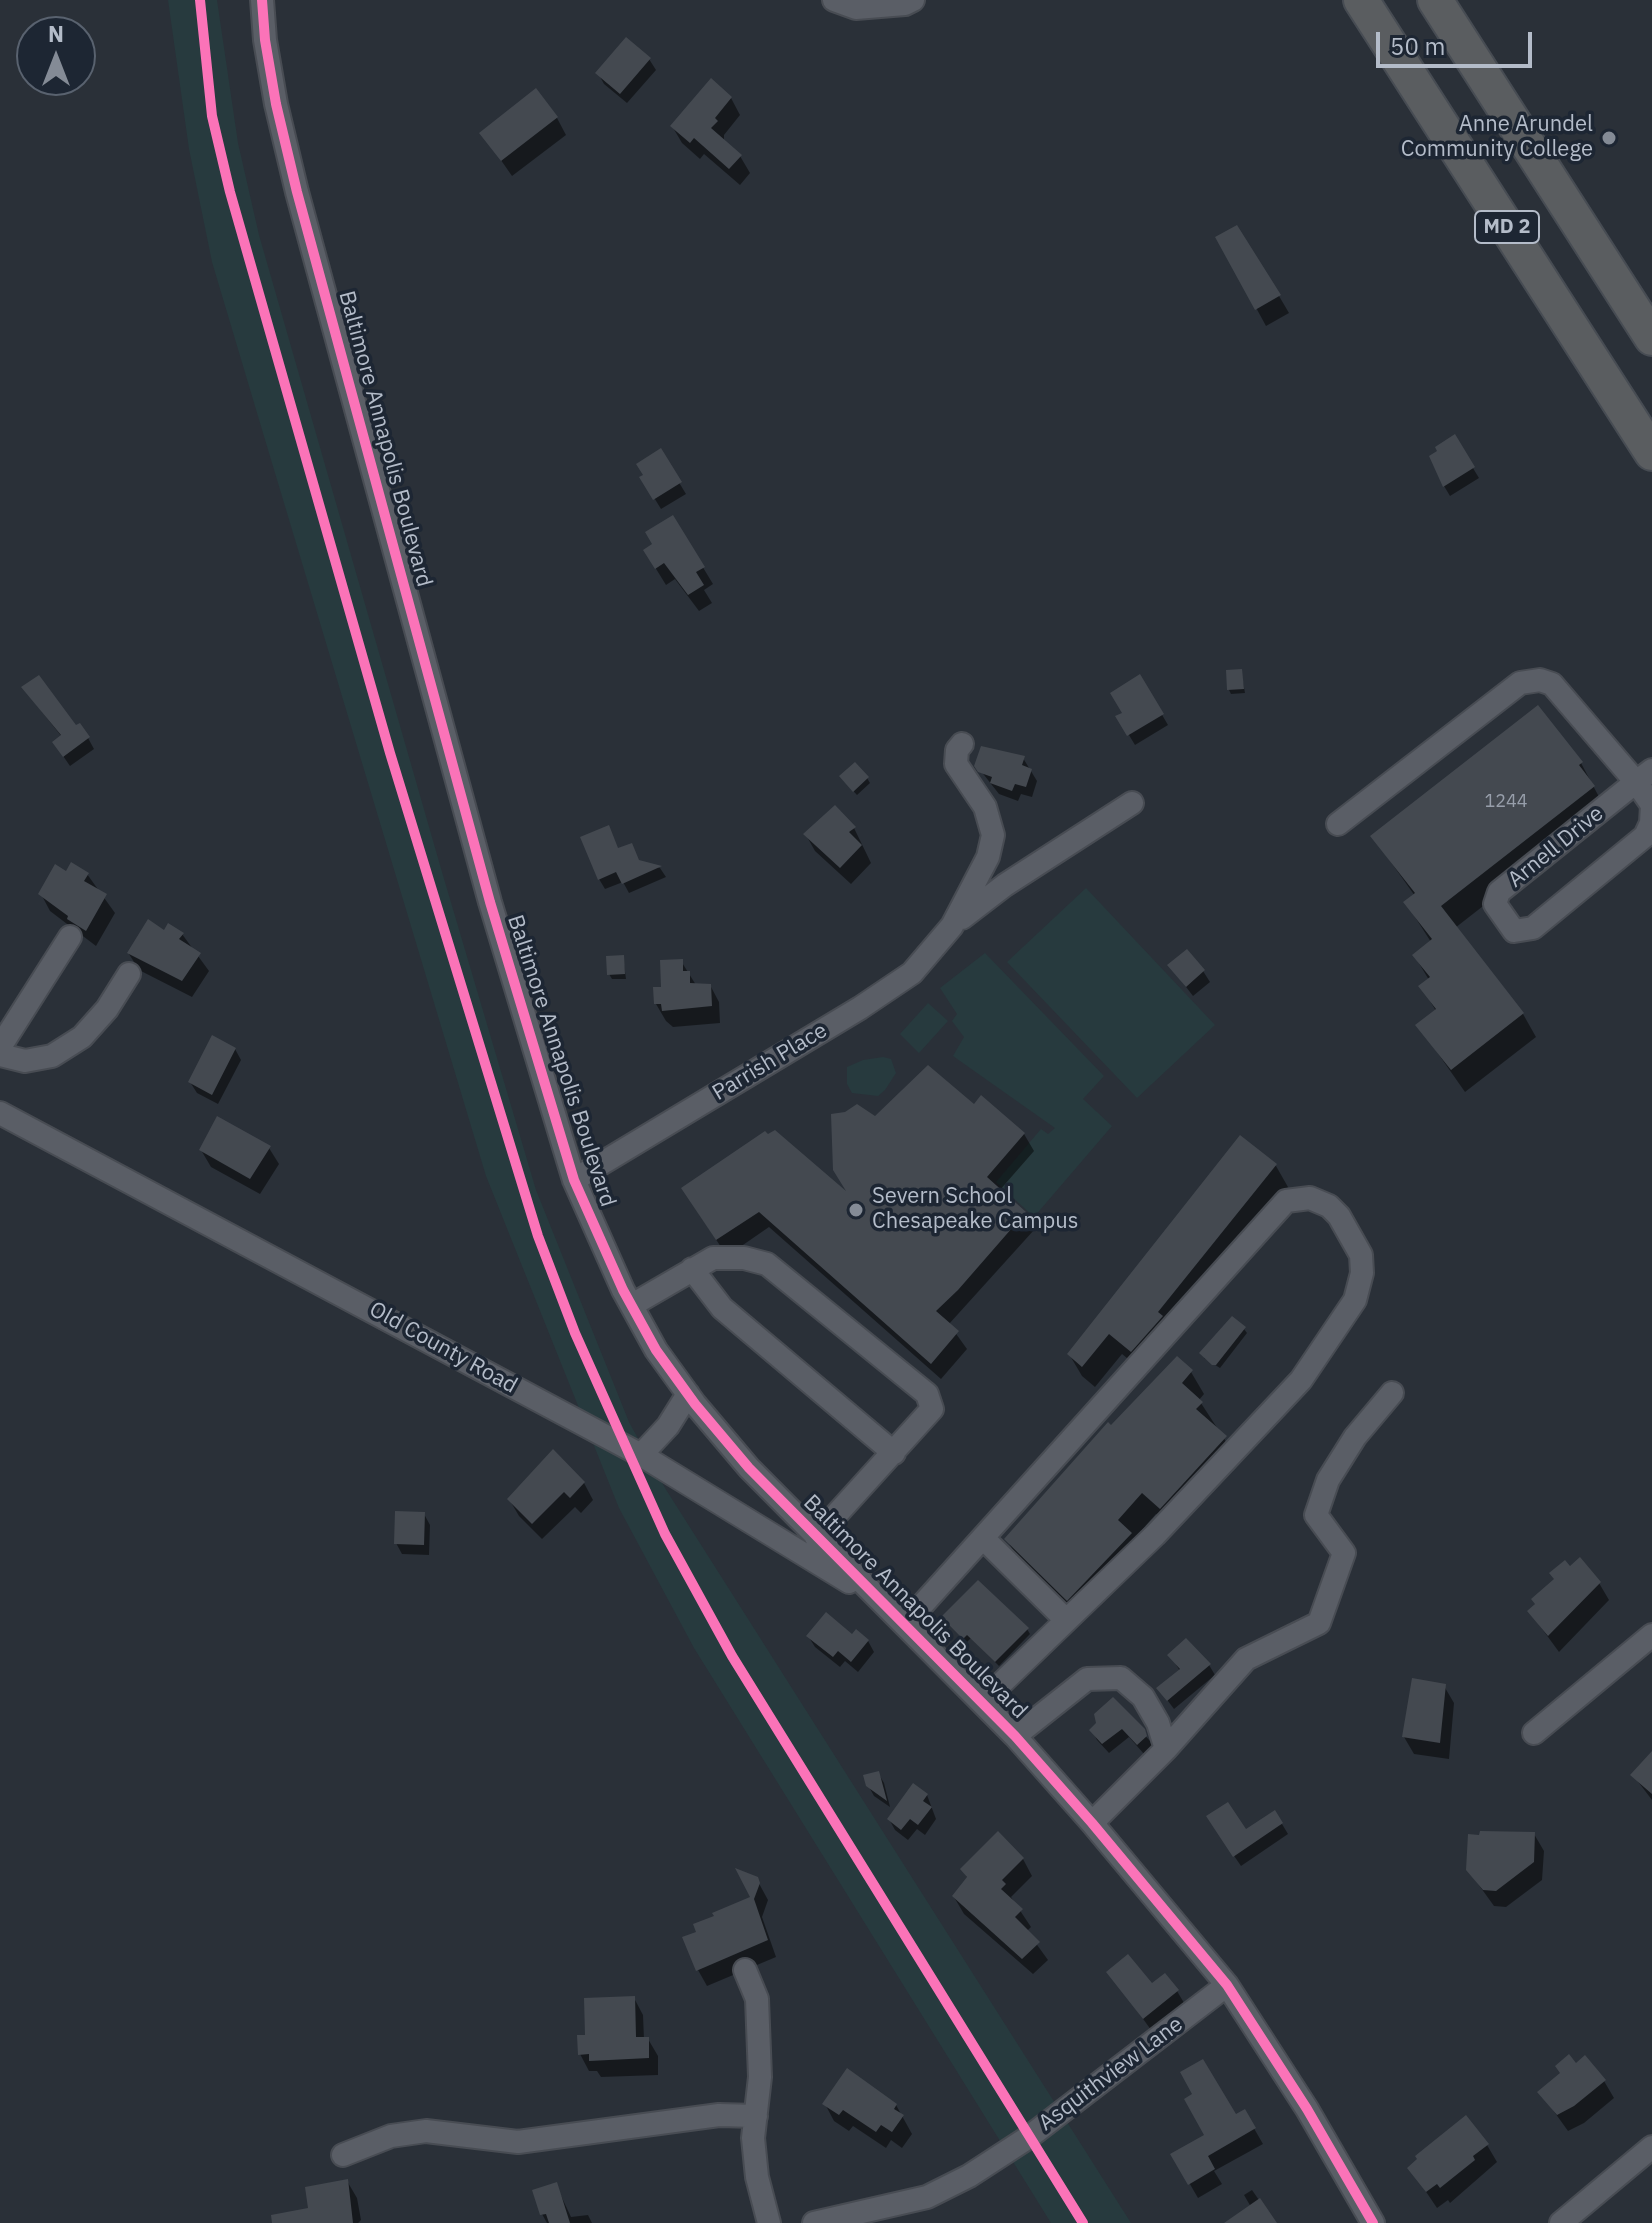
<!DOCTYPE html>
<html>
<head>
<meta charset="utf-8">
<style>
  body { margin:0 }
  #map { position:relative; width:1652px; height:2223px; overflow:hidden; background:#2a3038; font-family:"IBM Plex Sans",sans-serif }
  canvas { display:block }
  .north { position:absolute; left:16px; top:16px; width:80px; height:80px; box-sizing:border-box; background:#1d2633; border:2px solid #59626f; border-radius:50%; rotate:0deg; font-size:22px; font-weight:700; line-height:32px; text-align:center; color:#b4bcc9 }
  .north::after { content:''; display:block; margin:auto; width:28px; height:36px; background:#848b96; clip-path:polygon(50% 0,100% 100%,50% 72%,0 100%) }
  .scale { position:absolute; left:1376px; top:32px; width:156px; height:36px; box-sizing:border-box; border:4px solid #b4bcc9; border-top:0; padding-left:10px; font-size:24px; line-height:28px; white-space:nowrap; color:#b4bcc9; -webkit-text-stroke:6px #1d2633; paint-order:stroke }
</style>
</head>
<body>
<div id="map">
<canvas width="1652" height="2223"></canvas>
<div class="north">N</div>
<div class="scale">50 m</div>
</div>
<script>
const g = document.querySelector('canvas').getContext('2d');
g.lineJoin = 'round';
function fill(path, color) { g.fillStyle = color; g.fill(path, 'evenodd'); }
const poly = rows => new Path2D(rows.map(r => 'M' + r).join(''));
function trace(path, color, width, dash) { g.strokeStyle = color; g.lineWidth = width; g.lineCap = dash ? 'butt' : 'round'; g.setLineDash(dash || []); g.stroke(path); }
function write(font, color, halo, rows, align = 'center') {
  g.font = font + ' "IBM Plex Sans",sans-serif'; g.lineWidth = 7; g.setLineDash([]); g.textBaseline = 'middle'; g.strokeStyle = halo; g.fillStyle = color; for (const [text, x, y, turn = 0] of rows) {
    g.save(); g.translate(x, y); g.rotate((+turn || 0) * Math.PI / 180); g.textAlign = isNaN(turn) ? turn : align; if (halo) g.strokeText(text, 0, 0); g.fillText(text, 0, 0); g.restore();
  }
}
const green = poly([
  [168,0,217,0,238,143,259,235,442,872,536,1190,629,1422,665,1488,1131,2223,1051,2223,694,1648,619,1508,486,1176,266,443,212,262,189,149],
  [1086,888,1215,1025,1137,1098,1007,962],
  [985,953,1104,1076,1083,1099,1112,1126,1034,1217,996,1182,1041,1129,1048,1134,1055,1128,953,1056,964,1037,952,1021,957,1014,940,988],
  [928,1003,948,1021,919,1053,900,1034],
  [883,1057,891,1059,896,1073,885,1090,878,1096,852,1093,847,1084,847,1067,863,1060]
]);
const shadow = poly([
  [649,59,656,70,627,103,604,84,598,73],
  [731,98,740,115,724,135,724,142,740,156,750,173,740,185,704,154,700,159,682,143,672,126],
  [557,118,566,135,512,176,482,133],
  [1218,238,1279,296,1289,313,1266,326],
  [1454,437,1479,478,1450,496,1444,486],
  [660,451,686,494,661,509,642,478],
  [673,518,713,584,704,590,712,603,699,611,675,579,666,585,645,551,654,545],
  [1241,671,1245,693,1231,694,1229,690],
  [1140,677,1168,725,1135,745,1118,717,1124,713],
  [23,688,88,738,94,749,70,766,61,753,62,737],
  [1023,758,1037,781,1032,797,1021,794,1018,801,999,794,977,766],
  [1581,763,1606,810,1455,928,1523,1014,1536,1037,1465,1092,1418,1025,1436,1011,1421,986,1429,980,1414,955,1431,942,1406,903,1415,896,1373,837],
  [867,778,870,783,857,795,844,781],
  [854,828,871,863,851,884,815,851,806,835],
  [619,850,640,862,660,868,666,877,629,893,623,882,605,889,599,879],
  [67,874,87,874,115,913,96,946,50,911,41,894],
  [165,932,182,934,209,971,192,997,139,970,129,954],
  [623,957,626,979,612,979,609,974],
  [681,961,696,985,710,985,719,1002,720,1023,673,1027,666,1021,656,1004],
  [1170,966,1203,971,1210,982,1193,996],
  [235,1049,241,1060,218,1104,197,1093,190,1082],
  [974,1107,1024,1134,1034,1151,999,1191,1025,1213,1034,1230,949,1324,967,1349,941,1379,769,1227,727,1256,693,1205,850,1197,875,1119],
  [1241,1137,1276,1166,1288,1187,1171,1334,1144,1372,1122,1354,1095,1387,1082,1376,1069,1354],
  [269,1148,279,1164,260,1194,211,1167,201,1150],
  [1244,1329,1247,1333,1220,1368,1204,1358],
  [1191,1372,1204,1394,1199,1400,1238,1460,1174,1530,1156,1514,1134,1539,1144,1557,1080,1622,1020,1562,1007,1540,1111,1428],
  [584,1483,593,1500,581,1513,575,1507,542,1539,519,1516,509,1499],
  [424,1514,430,1525,429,1555,402,1554,396,1543],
  [1556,1581,1599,1583,1609,1600,1559,1652,1529,1611],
  [946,1622,1027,1629,1030,1634,999,1666,971,1638,967,1642],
  [808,1636,852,1636,868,1641,874,1652,858,1672,845,1661,840,1667,815,1647],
  [1170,1655,1209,1665,1215,1675,1174,1709,1159,1689,1180,1671],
  [1444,1686,1454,1703,1449,1759,1414,1754,1404,1737],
  [1113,1700,1150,1741,1152,1747,1144,1754,1129,1737,1109,1753,1097,1740,1092,1730],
  [1652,1759,1652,1800,1633,1775],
  [878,1773,884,1783,890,1807,874,1796,868,1785],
  [927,1795,936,1819,925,1835,917,1829,908,1840,895,1830,889,1819],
  [1282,1824,1288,1834,1241,1866,1215,1828,1246,1832],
  [998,1834,1023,1859,1032,1876,1011,1897,1031,1927,1027,1931,1048,1960,1033,1974,964,1914,954,1897,968,1879,962,1869],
  [1534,1834,1544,1851,1542,1880,1506,1907,1494,1906,1468,1870],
  [756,1878,768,1900,762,1917,776,1957,707,1986,698,1970,699,1933,753,1898],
  [1109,1972,1177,1991,1187,2008,1154,2034],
  [634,1998,643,2015,644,2039,648,2039,658,2056,658,2075,601,2077,597,2071,589,2071,580,2054,587,2037],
  [1576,2066,1604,2081,1614,2098,1584,2123,1568,2131,1540,2092],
  [847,2070,896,2105,912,2134,902,2148,891,2140,886,2148,853,2126,849,2131,834,2121,825,2104],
  [1244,2111,1263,2144,1214,2171,1222,2184,1198,2198,1173,2155],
  [1487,2145,1497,2162,1450,2203,1448,2200,1437,2208,1410,2168],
  [347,2181,357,2198,361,2220,358,2223,304,2223,311,2209],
  [556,2185,571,2217,588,2215,592,2223,547,2223,542,2214],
  [1252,2190,1275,2223,1227,2223,1251,2207,1244,2195]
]);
const building = poly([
  [626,37,651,58,620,94,595,73],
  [711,78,732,97,715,118,718,121,711,128,742,155,729,169,694,138,690,143,670,126],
  [536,88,558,117,501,161,479,133],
  [1237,225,1281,295,1255,310,1215,237],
  [1455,434,1475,467,1443,487,1429,456,1437,451,1435,447],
  [661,448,682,482,653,500,639,477,643,475,636,464],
  [673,515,705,567,696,572,704,585,688,595,664,563,655,569,643,550,652,544,645,532],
  [1242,669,1244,689,1227,690,1226,670],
  [1140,674,1164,714,1127,736,1115,716,1122,713,1110,693],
  [39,675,76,725,80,723,90,737,63,757,52,742,61,735,21,687],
  [1538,705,1583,762,1579,765,1595,786,1441,906,1524,1013,1451,1070,1415,1025,1436,1009,1418,986,1430,977,1412,955,1432,939,1403,902,1415,893,1370,836],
  [981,746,1025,756,1022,765,1032,769,1026,787,1015,784,1012,791,990,783,992,777,978,772,974,766],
  [855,762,869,777,853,792,839,776],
  [835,805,856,827,849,832,862,845,840,868,803,834],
  [609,825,618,848,632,843,639,860,662,866,622,884,616,872,598,880,580,837],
  [71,862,89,873,84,881,107,894,86,931,67,919,68,916,38,894,55,864,66,871],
  [148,919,164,930,168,923,184,933,179,939,201,953,182,981,127,953],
  [1187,949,1205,970,1186,987,1167,965],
  [624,955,625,974,607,975,606,956],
  [683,959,683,971,690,971,690,983,711,984,712,1006,662,1011,661,1004,654,1004,653,987,661,987,660,960],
  [212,1035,236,1048,212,1095,188,1082],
  [928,1065,974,1104,981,1095,1025,1133,987,1177,1026,1212,958,1290,936,1311,959,1331,931,1364,759,1212,716,1240,681,1188,765,1131,768,1134,775,1130,846,1191,833,1170,831,1114,845,1112,857,1104,875,1116],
  [217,1116,271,1146,250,1179,199,1150],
  [1240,1135,1277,1164,1158,1312,1163,1316,1131,1352,1109,1334,1082,1367,1067,1354],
  [1232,1316,1246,1327,1216,1365,1212,1365,1199,1353],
  [1177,1356,1193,1370,1182,1383,1203,1402,1196,1409,1227,1436,1160,1509,1142,1493,1118,1520,1132,1533,1067,1601,1004,1539,1108,1422,1111,1425],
  [553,1449,585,1482,570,1498,564,1492,532,1524,507,1499],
  [395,1511,425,1512,424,1545,394,1544],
  [1580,1557,1601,1582,1548,1636,1527,1611,1535,1604,1531,1599,1554,1579,1549,1573,1565,1560,1570,1566],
  [978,1580,1029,1628,995,1662,967,1635,963,1639,941,1617],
  [826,1612,852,1634,856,1629,869,1640,851,1662,838,1651,833,1657,806,1636],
  [1186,1638,1211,1664,1167,1701,1156,1688,1180,1669,1167,1655],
  [1412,1678,1446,1684,1440,1743,1402,1737],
  [1113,1697,1145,1729,1147,1736,1137,1745,1122,1729,1102,1744,1089,1730,1096,1723,1094,1714],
  [1652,1751,1652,1794,1630,1775],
  [879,1771,887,1801,866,1786,863,1775],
  [913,1783,928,1794,923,1801,932,1807,918,1825,910,1819,901,1830,887,1819],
  [1228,1802,1246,1829,1275,1810,1283,1823,1233,1857,1206,1816],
  [998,1831,1024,1858,1002,1880,1006,1884,1001,1889,1023,1909,1015,1917,1040,1942,1022,1959,952,1896,967,1877,960,1869],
  [1480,1831,1535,1832,1534,1862,1496,1891,1483,1890,1466,1870,1468,1834,1479,1835],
  [735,1868,758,1877,760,1883,754,1899,768,1940,696,1971,682,1937,696,1932,693,1924,714,1916,712,1913,750,1897],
  [1128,1954,1152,1983,1165,1973,1179,1990,1143,2019,1106,1972],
  [635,1996,636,2037,649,2037,649,2058,589,2061,589,2054,578,2055,577,2035,585,2035,584,1998],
  [1569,2054,1576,2063,1585,2055,1606,2080,1574,2106,1557,2115,1537,2092,1560,2073,1555,2066],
  [1203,2059,1236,2114,1245,2109,1256,2128,1208,2156,1215,2169,1188,2185,1170,2154,1204,2135,1184,2099,1192,2094,1180,2072],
  [847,2068,897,2104,894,2109,904,2115,892,2132,881,2125,876,2132,843,2110,839,2115,822,2104],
  [1466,2115,1489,2144,1473,2156,1475,2160,1440,2188,1437,2184,1426,2192,1407,2168,1417,2159,1415,2156],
  [348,2179,353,2223,272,2223,271,2215,308,2208,305,2187],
  [557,2182,570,2223,549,2223,546,2214,540,2215,532,2190],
  [1260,2198,1277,2223,1224,2223]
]);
const minor = poly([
  [262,0,265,40,276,104,297,192,490,902,574,1180,623,1290,656,1350,695,1404,749,1468,1015,1736,1092,1823,1227,1985,1307,2109,1373,2223],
  [834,0,856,8,905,4,913,0],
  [1338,824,1520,683,1540,680,1552,684,1636,782,1652,805,1651,823,1645,836,1533,928,1514,931,1495,904,1499,892,1636,782,1652,770],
  [962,918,1005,885,1132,803],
  [0,1047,70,937],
  [0,1055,25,1061,52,1056,82,1037,107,1009,129,974],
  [0,1113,641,1455,849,1582],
  [574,1180,860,1008,912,973,952,926,988,857,993,835,985,807,956,764,957,750,962,744],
  [692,1269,722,1308,894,1453],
  [632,1305,713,1258,744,1258,767,1264,927,1394,932,1409,816,1537],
  [641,1455,668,1426,688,1394],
  [983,1538,1066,1620],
  [905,1624,1286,1201,1310,1198,1329,1206,1339,1216,1361,1255,1362,1273,1355,1300,1301,1380,1155,1535,982,1702],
  [1534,1733,1652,1635],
  [1015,1736,1087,1679,1121,1678,1143,1697,1158,1723,1166,1749],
  [1092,1823,1166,1749,1246,1659,1319,1623,1344,1553,1316,1515,1328,1480,1355,1437,1392,1393],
  [745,1970,757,1999,760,2077,753,2138,757,2177,769,2223],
  [343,2155,391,2136,426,2131,518,2142,719,2115,756,2116],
  [814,2223,927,2197,969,2176,1029,2137,1227,1985],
  [1561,2223,1652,2147]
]);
const highway = poly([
  [1361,0,1652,453],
  [1435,0,1652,338]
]);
const cycleway = poly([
  [200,0,212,116,230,192,390,753,538,1236,575,1333,665,1534,732,1656,1083,2223],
  [262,0,265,40,276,104,297,192,490,902,574,1180,623,1290,656,1350,695,1404,749,1468,1015,1736,1092,1823,1227,1985,1307,2109,1373,2223]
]);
const markers = [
  [1609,138,8,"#848b96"],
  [856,1210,8,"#848b96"]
];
const numberNames = [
  ["1244",1506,802]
];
const shields = [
  [1507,227,64]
];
const shieldNames = [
  ["MD 2",1507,227]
];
const poiNames = [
  ["Anne Arundel",1593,125],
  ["Community College",1593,150],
  ["Severn School",872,1197,"left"],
  ["Chesapeake Campus",872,1222,"left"]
];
const streetNames = [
  ["Baltimore Annapolis Boulevard",385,439,75],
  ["Arnell Drive",1556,847,-39],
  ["Baltimore Annapolis Boulevard",561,1061,72],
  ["Parrish Place",770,1062,-31],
  ["Old County Road",443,1348,29],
  ["Baltimore Annapolis Boulevard",915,1607,45],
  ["Asquithview Lane",1111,2074,-37]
];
fill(green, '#273a3e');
fill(shadow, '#0007');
fill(building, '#444950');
trace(minor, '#484c53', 26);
trace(highway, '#474c53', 38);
trace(minor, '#5a5e66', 22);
trace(highway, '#5a5d60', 34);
trace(cycleway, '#fb73b8', 10);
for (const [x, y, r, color] of markers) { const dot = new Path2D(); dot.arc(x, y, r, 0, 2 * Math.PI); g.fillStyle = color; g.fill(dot); trace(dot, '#1d2633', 3); }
write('18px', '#989fab', null, numberNames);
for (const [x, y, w] of shields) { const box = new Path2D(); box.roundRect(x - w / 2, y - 16, w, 32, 6); g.fillStyle = '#1d2633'; g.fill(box); trace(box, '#b4bcc9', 2); }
write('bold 20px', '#b4bcc9', null, shieldNames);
write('22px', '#b4bcc9', '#1d2633', poiNames, 'right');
write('22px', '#b4bcc9', '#1d2633', streetNames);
</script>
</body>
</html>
